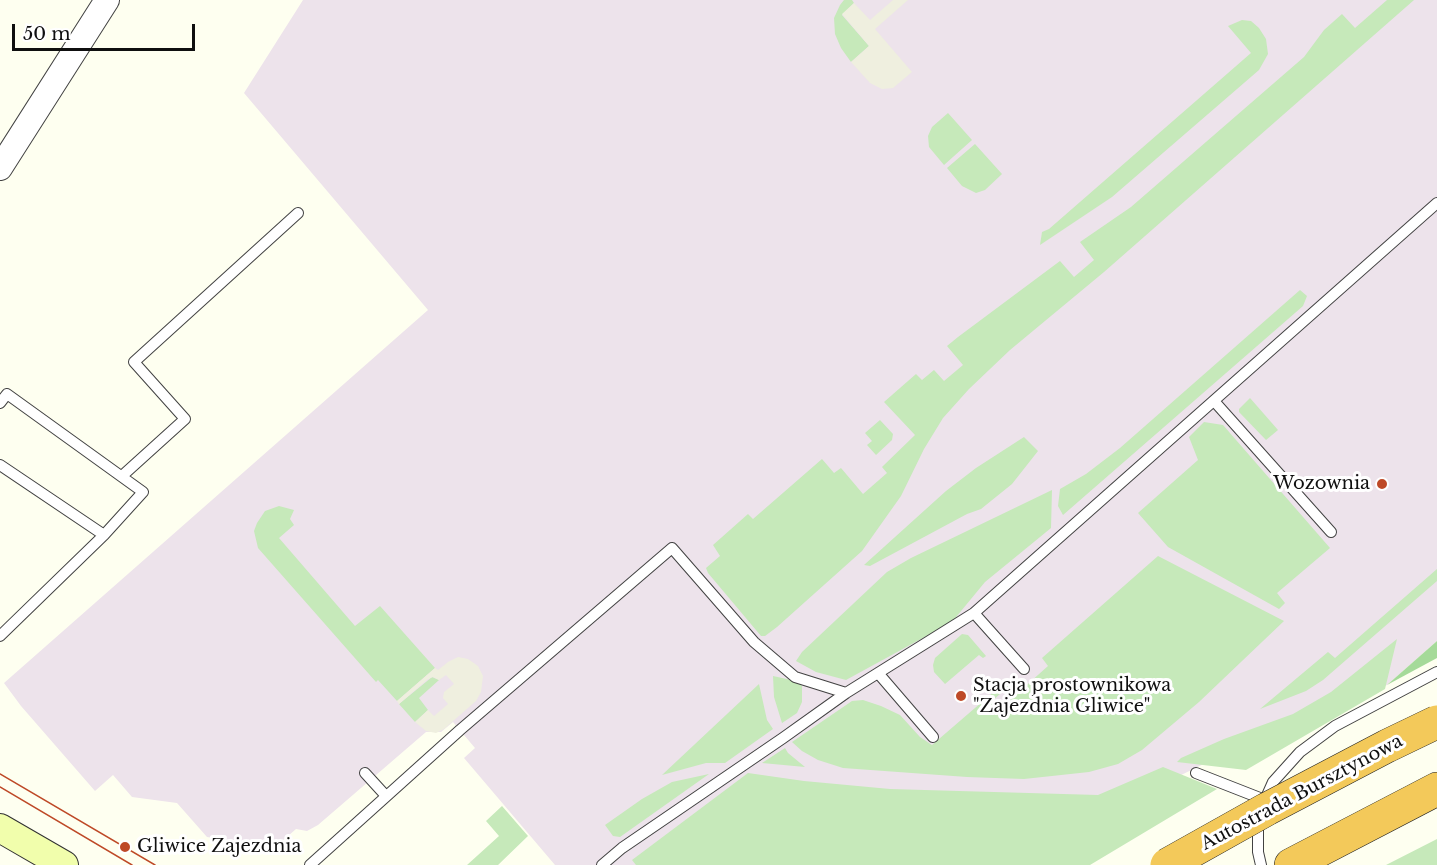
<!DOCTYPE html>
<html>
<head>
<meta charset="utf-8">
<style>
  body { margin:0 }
  #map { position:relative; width:1437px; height:865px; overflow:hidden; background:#fefff0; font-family:"Libre Baskerville",serif }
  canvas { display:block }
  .scale { position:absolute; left:12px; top:24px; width:183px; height:27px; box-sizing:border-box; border:3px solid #0f0f0f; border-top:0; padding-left:8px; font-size:18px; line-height:21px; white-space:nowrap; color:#0f0f0f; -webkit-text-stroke:4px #fff; paint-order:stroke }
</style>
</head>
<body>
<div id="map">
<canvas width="1437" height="865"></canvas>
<div class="scale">50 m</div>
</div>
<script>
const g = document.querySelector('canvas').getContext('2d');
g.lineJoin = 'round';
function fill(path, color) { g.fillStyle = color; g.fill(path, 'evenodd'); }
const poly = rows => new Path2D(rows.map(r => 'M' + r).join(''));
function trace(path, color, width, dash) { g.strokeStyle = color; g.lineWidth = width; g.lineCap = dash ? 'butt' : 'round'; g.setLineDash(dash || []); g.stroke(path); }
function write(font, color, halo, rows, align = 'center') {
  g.font = font + ' "Libre Baskerville",serif'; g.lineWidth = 6; g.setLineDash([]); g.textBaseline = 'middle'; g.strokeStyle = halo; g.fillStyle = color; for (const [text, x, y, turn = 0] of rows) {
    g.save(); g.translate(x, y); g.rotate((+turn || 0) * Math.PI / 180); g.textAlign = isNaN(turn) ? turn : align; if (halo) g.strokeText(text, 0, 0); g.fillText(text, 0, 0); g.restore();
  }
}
const industrial = poly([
  [303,0,1437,0,1437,641,1387,685,1308,721,1305,714,1171,780,772,865,555,865,464,758,475,748,453,722,441,732,426,732,318,825,307,831,296,829,271,851,261,845,207,837,177,803,132,797,113,775,95,791,21,706,4,683,428,310,244,93]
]);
const green = poly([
  [844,0,852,0,854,3,842,15,869,46,851,62,841,48,835,34,834,18,840,5],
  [1387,0,1414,0,1104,272,1010,350,969,389,943,418,924,449,901,496,862,551,777,627,765,636,761,636,708,573,706,568,720,556,713,545,748,514,753,519,822,459,834,473,841,468,863,494,887,473,882,467,915,435,884,402,916,374,922,380,934,370,944,381,963,365,947,346,958,337,1060,261,1074,277,1094,260,1080,242,1131,207,1304,57,1324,30,1342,14,1355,28],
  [1242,20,1251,21,1259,28,1266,39,1268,54,1259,70,1112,197,1040,245,1042,232,1049,229,1251,53,1228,26],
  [948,113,972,140,944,165,929,147,928,136,932,127],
  [975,144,1002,174,985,190,976,193,962,186,947,168],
  [1300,290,1307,296,1303,306,1063,515,1058,506,1060,489,1086,474,1120,448],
  [1250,398,1278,430,1266,440,1239,412,1239,409],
  [880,420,893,434,892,440,876,455,867,445,872,441,865,433],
  [1204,422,1223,425,1330,548,1277,593,1285,603,1279,609,1168,547,1138,513,1198,460,1189,437],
  [1024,437,1038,451,1012,484,981,509,967,514,870,566,864,565,946,491,976,468],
  [1052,490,1051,528,985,582,952,622,846,680,816,672,796,661,802,652,887,572,911,558],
  [279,506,294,510,290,519,294,525,279,538,355,626,380,606,435,668,397,701,378,680,376,682,258,548,254,531,257,523,265,511],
  [1158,556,1284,621,1199,702,1142,750,1118,764,1089,772,1024,779,967,777,843,768,818,760,802,751,792,742,852,701,863,700,881,706,900,715,920,737,932,745,1004,683,1009,686,992,701,1000,709,1048,666,1042,658],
  [1437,569,1437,581,1323,680,1306,691,1260,709,1328,652,1335,658],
  [962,634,968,635,986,656,983,658,979,655,945,684,934,672,933,665,935,658],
  [1397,639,1385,689,1246,770,1177,762,1181,758,1224,739,1293,714,1331,692],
  [773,676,796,681,802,686,802,702,797,713,782,723,774,697],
  [432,677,439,680,419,698,428,710,415,722,399,704],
  [759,684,767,720,773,729,725,763,706,763,662,775],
  [785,748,788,753,805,767,762,763],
  [1163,767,1217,789,1090,865,636,865,632,860,748,773,804,781,890,789,1098,795],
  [709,774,620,837,613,836,605,825,642,799,672,782],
  [502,806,528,836,498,865,467,865,499,836,486,821],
  [1437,839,1437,865,1386,865]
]);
const forest = poly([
  [1437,641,1437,658,1387,685]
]);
const plaza = poly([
  [893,0,908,0,875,29,912,72,893,88,882,89,870,83,851,62,869,46,842,14,854,3,870,20],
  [458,657,468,659,478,666,483,676,481,692,476,701,444,729,436,733,426,731,415,722,428,710,434,716,448,704,443,698,444,692,454,684,446,675,439,680,433,677,428,679,399,704,397,701,435,668,438,670,448,662]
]);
const service = poly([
  [1214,401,1331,532],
  [0,403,7,394,143,492,104,535],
  [0,465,104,535,0,636],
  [122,476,185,419,134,362,298,213],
  [974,613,1024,669],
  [878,673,933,737],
  [365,773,386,796],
  [1196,773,1265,800],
  [1265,800,1273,782,1300,752,1335,726,1437,672],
  [1258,821,1258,852,1261,865],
  [310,865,460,730,672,548,754,642,795,677,846,693],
  [602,865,622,848,783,738,846,693,974,613,1437,203]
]);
const tertiary = poly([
  [0,168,107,0]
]);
const secondary = poly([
  [0,828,64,865]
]);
const motorway = poly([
  [1291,865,1437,789]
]);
const tram = poly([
  [0,774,155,865],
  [0,787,132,865]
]);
const motorwayBridge = poly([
  [1167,865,1267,809,1387,746,1437,722]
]);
const markers = [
  [1382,484,6,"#be4927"],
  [961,696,6,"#be4927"],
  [125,847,6,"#be4927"]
];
const poiNames = [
  ["Wozownia",1370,484,"right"],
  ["Stacja prostownikowa",973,686],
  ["\"Zajezdnia Gliwice\"",973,707],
  ["Gliwice Zajezdnia",137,847]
];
const streetNames = [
  ["Autostrada Bursztynowa",1302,793,-28]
];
fill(industrial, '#ede3eb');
fill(green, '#c6e9ba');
fill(forest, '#a5da99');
fill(plaza, '#efefdf');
trace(service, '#424242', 12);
trace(tertiary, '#424242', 26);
trace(secondary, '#313131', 30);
trace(motorway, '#202020', 34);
trace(service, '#fff', 10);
trace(tertiary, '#fff', 24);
trace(secondary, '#f1feac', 28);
trace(motorway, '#f3c95a', 33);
trace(tram, '#be4927', 1.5);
trace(motorwayBridge, '#202020', 34, []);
trace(motorwayBridge, '#f3c95a', 33);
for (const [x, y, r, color] of markers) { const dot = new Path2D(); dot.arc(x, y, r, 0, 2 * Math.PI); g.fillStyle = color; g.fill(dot); trace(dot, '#fff', 2); }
write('18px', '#0f0f0f', '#fff', poiNames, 'left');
write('18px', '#0f0f0f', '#fff', streetNames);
</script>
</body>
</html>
